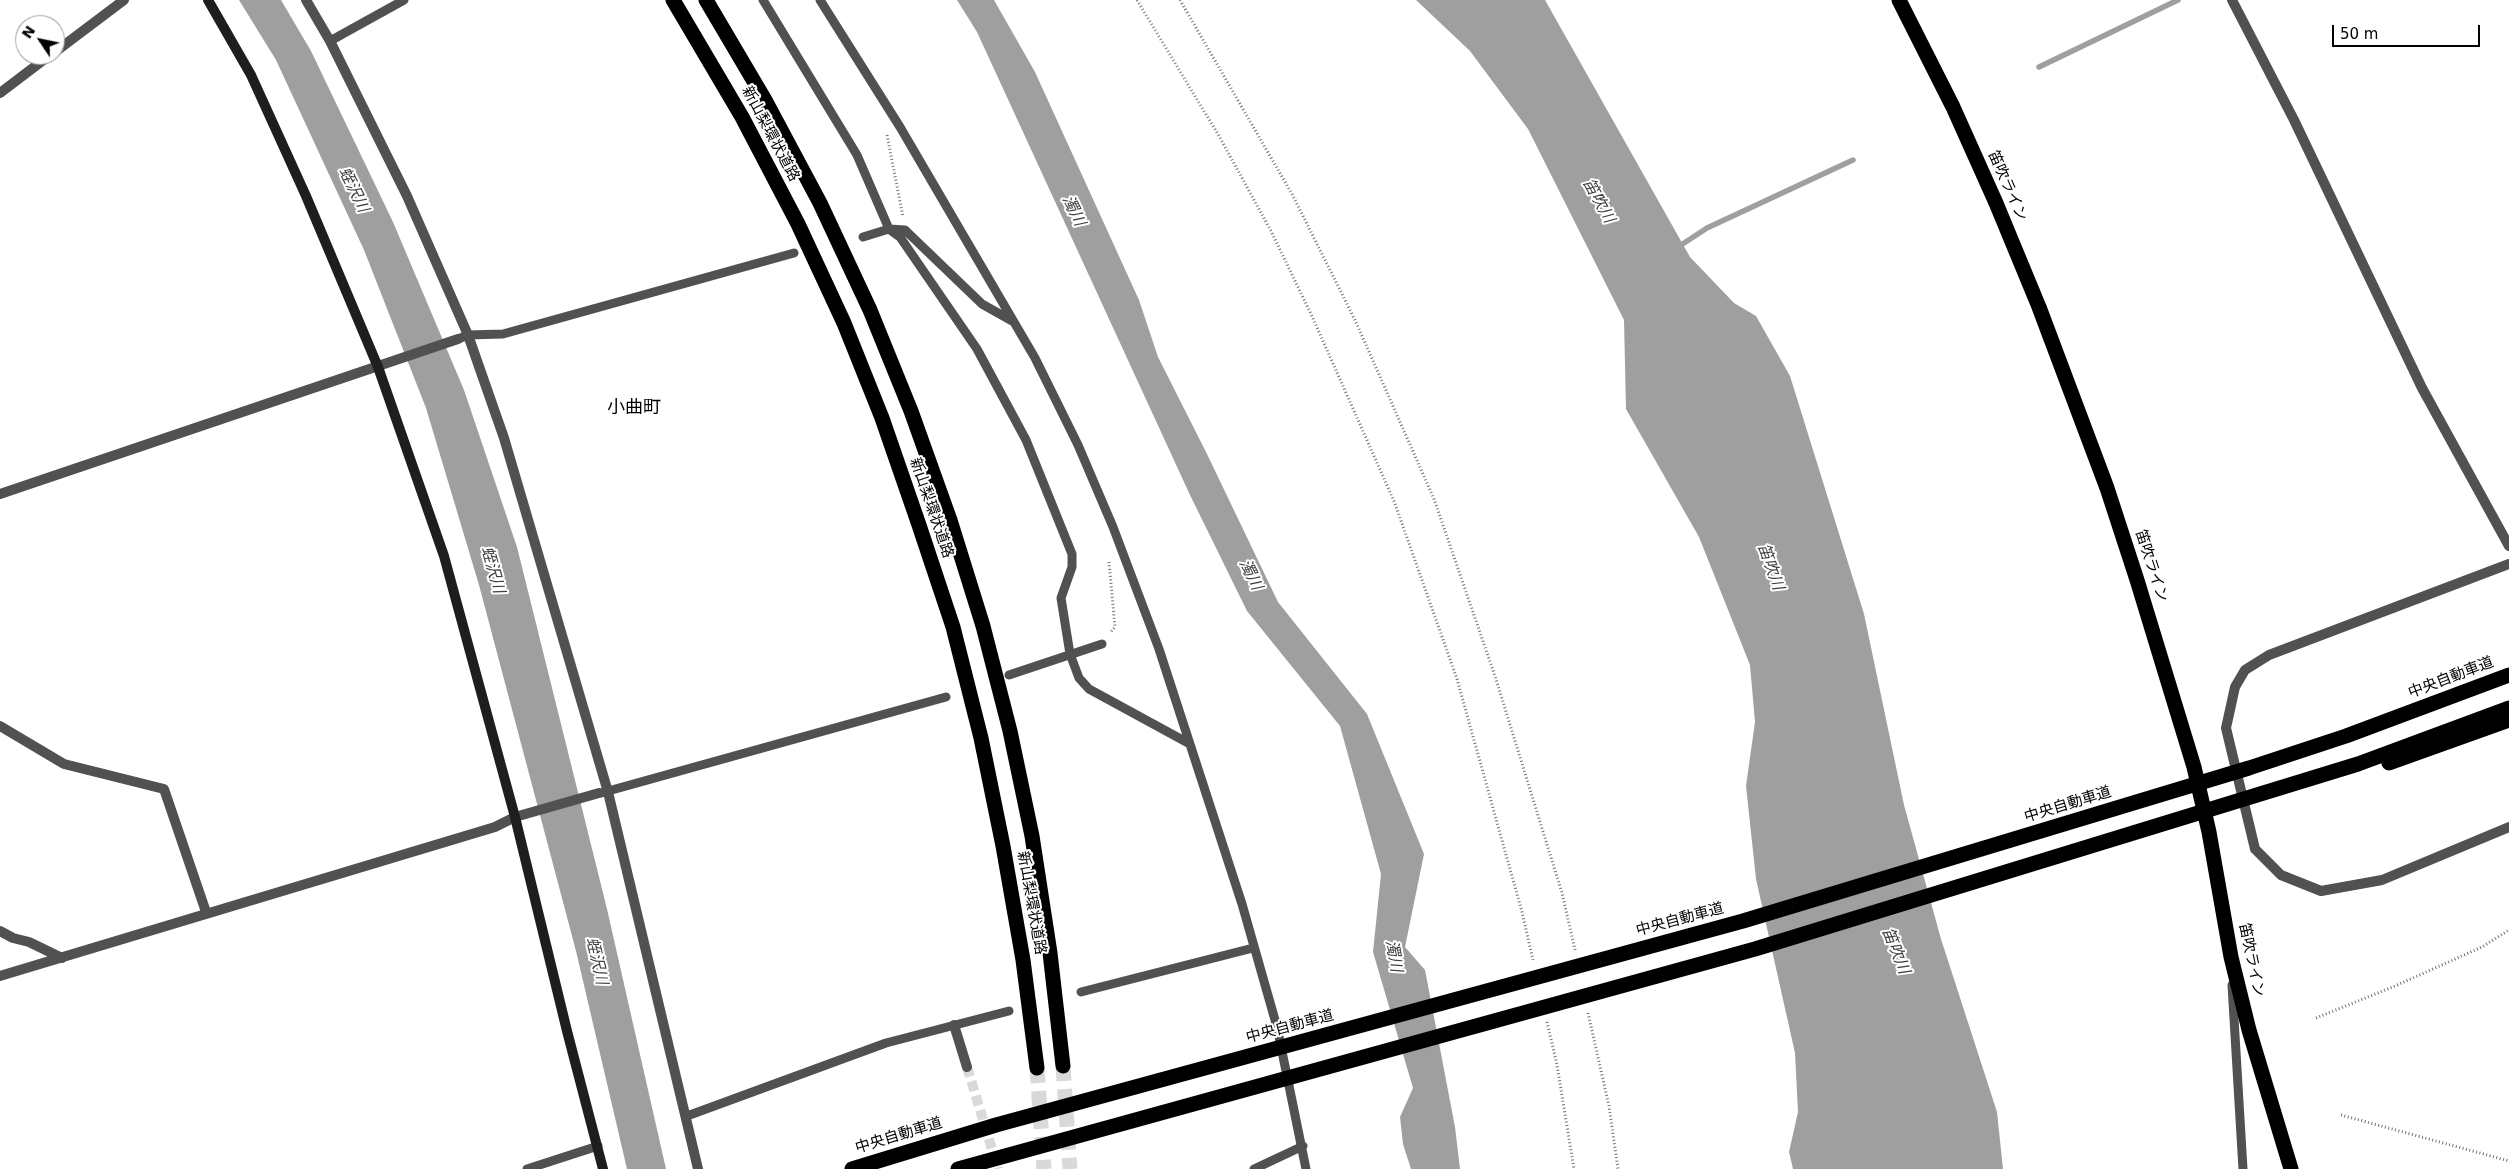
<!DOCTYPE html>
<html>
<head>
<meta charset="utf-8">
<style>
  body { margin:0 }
  #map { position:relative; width:2509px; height:1169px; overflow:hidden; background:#fff; font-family:"DejaVu Sans",sans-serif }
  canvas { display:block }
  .north { position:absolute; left:15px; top:15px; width:50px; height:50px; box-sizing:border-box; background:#fff; border:1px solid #999; border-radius:50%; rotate:304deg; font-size:14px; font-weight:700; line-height:20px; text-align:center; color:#000 }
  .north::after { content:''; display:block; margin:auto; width:18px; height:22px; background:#000; clip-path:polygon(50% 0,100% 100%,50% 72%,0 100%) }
  .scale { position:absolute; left:2332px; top:25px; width:148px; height:22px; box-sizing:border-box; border:2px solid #000; border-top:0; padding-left:6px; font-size:15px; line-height:18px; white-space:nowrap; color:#000; -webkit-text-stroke:4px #fff; paint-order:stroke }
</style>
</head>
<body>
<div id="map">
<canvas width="2509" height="1169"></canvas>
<div class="north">N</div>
<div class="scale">50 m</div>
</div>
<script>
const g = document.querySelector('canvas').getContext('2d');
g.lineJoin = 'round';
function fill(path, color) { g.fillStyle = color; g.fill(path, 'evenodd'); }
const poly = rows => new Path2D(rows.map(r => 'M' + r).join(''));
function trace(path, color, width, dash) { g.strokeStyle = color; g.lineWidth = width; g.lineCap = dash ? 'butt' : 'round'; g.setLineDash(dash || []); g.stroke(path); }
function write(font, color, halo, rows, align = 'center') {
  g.font = font + ' "DejaVu Sans","Noto Sans JP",sans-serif'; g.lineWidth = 4; g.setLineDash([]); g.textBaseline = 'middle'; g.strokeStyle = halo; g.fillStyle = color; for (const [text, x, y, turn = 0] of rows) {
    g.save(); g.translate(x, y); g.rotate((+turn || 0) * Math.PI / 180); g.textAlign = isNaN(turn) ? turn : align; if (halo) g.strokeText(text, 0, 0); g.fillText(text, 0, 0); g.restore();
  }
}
const water = poly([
  [239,0,281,0,311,51,393,222,464,390,517,547,607,909,666,1169,627,1169,576,951,479,585,426,408,364,250,276,60],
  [957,0,994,0,1035,72,1139,300,1158,357,1206,452,1278,602,1367,714,1424,854,1405,947,1425,970,1455,1127,1460,1169,1411,1169,1403,1144,1400,1117,1413,1088,1373,952,1381,874,1340,726,1247,611,1190,495,977,32],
  [1416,0,1545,0,1690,257,1734,303,1756,316,1790,376,1864,614,1904,805,1941,939,1997,1112,2003,1169,1793,1169,1789,1152,1798,1112,1795,1053,1756,879,1746,786,1755,722,1750,665,1699,537,1626,409,1624,320,1528,129,1470,51]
]);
const stream = poly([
  [2039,67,2178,0],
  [1678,247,1707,228,1853,160]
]);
const streetTunnel = poly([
  [967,1067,998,1169]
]);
const highwayTunnel = poly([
  [1063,1066,1070,1169],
  [1037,1068,1044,1169]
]);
const path = poly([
  [1137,0,1219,136,1271,231,1311,314,1394,501,1457,679,1522,912,1533,960],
  [1180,0,1292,194,1355,320,1434,499,1495,676,1562,893,1575,950],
  [887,135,903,217],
  [1109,562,1115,627,1110,633],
  [1588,1013,1609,1106,1618,1169],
  [2316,1018,2395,986,2482,947,2509,930],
  [1547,1022,1557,1065,1574,1169],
  [2341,1115,2509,1161]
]);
const lane = poly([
  [763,0,857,155,889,229,900,237,977,349,1026,440,1072,554,1072,567,1061,598,1070,654,1079,678,1089,689,1190,744],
  [820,0,900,127,1035,358,1078,445,1113,527,1159,649,1242,904,1277,1027,1306,1169],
  [330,41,404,0],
  [863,237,889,229,905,230,982,304,1014,322],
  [458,339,468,335,503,334,794,253],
  [1009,675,1102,644],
  [601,793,946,697],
  [2232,985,2243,1169],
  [1081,992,1253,948],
  [687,1116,886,1043,1009,1011],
  [527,1169,598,1146],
  [1254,1169,1303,1146]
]);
const street = poly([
  [306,0,330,41,407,196,468,335,504,438,608,792,698,1169],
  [2232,0,2294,120,2422,388,2509,546],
  [55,52,124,0],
  [0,93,50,55],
  [0,494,458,339],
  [2509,564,2269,655,2245,670,2235,687,2226,728,2255,849,2281,875,2321,891,2382,880,2509,827],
  [0,726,64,764,164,789,206,912],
  [0,931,13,938,29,942,62,958],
  [0,976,495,827,515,817,599,793],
  [954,1025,967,1067]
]);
const secondary = poly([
  [208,0,251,75,306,196,378,367,444,556,515,817,567,1031,603,1169]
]);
const highway = poly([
  [673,0,742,117,798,224,844,323,882,418,919,525,953,627,981,738,1003,846,1023,960,1037,1068],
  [706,0,765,100,820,203,870,310,911,411,950,520,983,626,1010,731,1032,836,1050,953,1063,1066],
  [1899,0,1953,107,1996,203,2039,307,2107,488,2137,580,2194,767,2209,832,2231,957,2249,1030,2291,1169],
  [2389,763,2509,720],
  [852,1169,996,1125,1743,921,2249,768,2346,736,2509,675],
  [958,1169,1755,949,2358,764,2509,708]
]);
const streetNames = [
  ["新山梨環状道路",770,134,62],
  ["笛吹ライン",2007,186,66],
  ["新山梨環状道路",931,508,71],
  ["笛吹ライン",2151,566,72],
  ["中央自動車道",2451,678,-21],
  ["中央自動車道",2068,805,-17],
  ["新山梨環状道路",1031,903,80],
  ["中央自動車道",1680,920,-15],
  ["笛吹ライン",2251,960,78],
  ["中央自動車道",1290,1027,-15],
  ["中央自動車道",899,1136,-17]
];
const waterNames = [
  ["蛭沢川",353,190,64],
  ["笛吹川",1598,201,61],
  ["濁川",1073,211,64],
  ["笛吹川",1770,567,70],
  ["蛭沢川",492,570,74],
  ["濁川",1250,575,64],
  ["笛吹川",1895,951,68],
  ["濁川",1393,956,80],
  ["蛭沢川",596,961,77]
];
const quarterNames = [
  ["小曲町",634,408]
];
fill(water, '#9f9f9f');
trace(stream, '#9f9f9f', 5.5);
trace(streetTunnel, '#d9d9d9', 10, [10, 5]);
trace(highwayTunnel, '#d9d9d9', 15, [15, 8]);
trace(path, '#737373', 3, [1, 2.5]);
trace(lane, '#515151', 9);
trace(street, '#515151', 10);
trace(secondary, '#1e1e1e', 10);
trace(highway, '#000', 15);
write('15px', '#000', '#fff', streetNames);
write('italic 16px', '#404040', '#fff', waterNames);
write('18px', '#000', '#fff', quarterNames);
</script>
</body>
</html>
